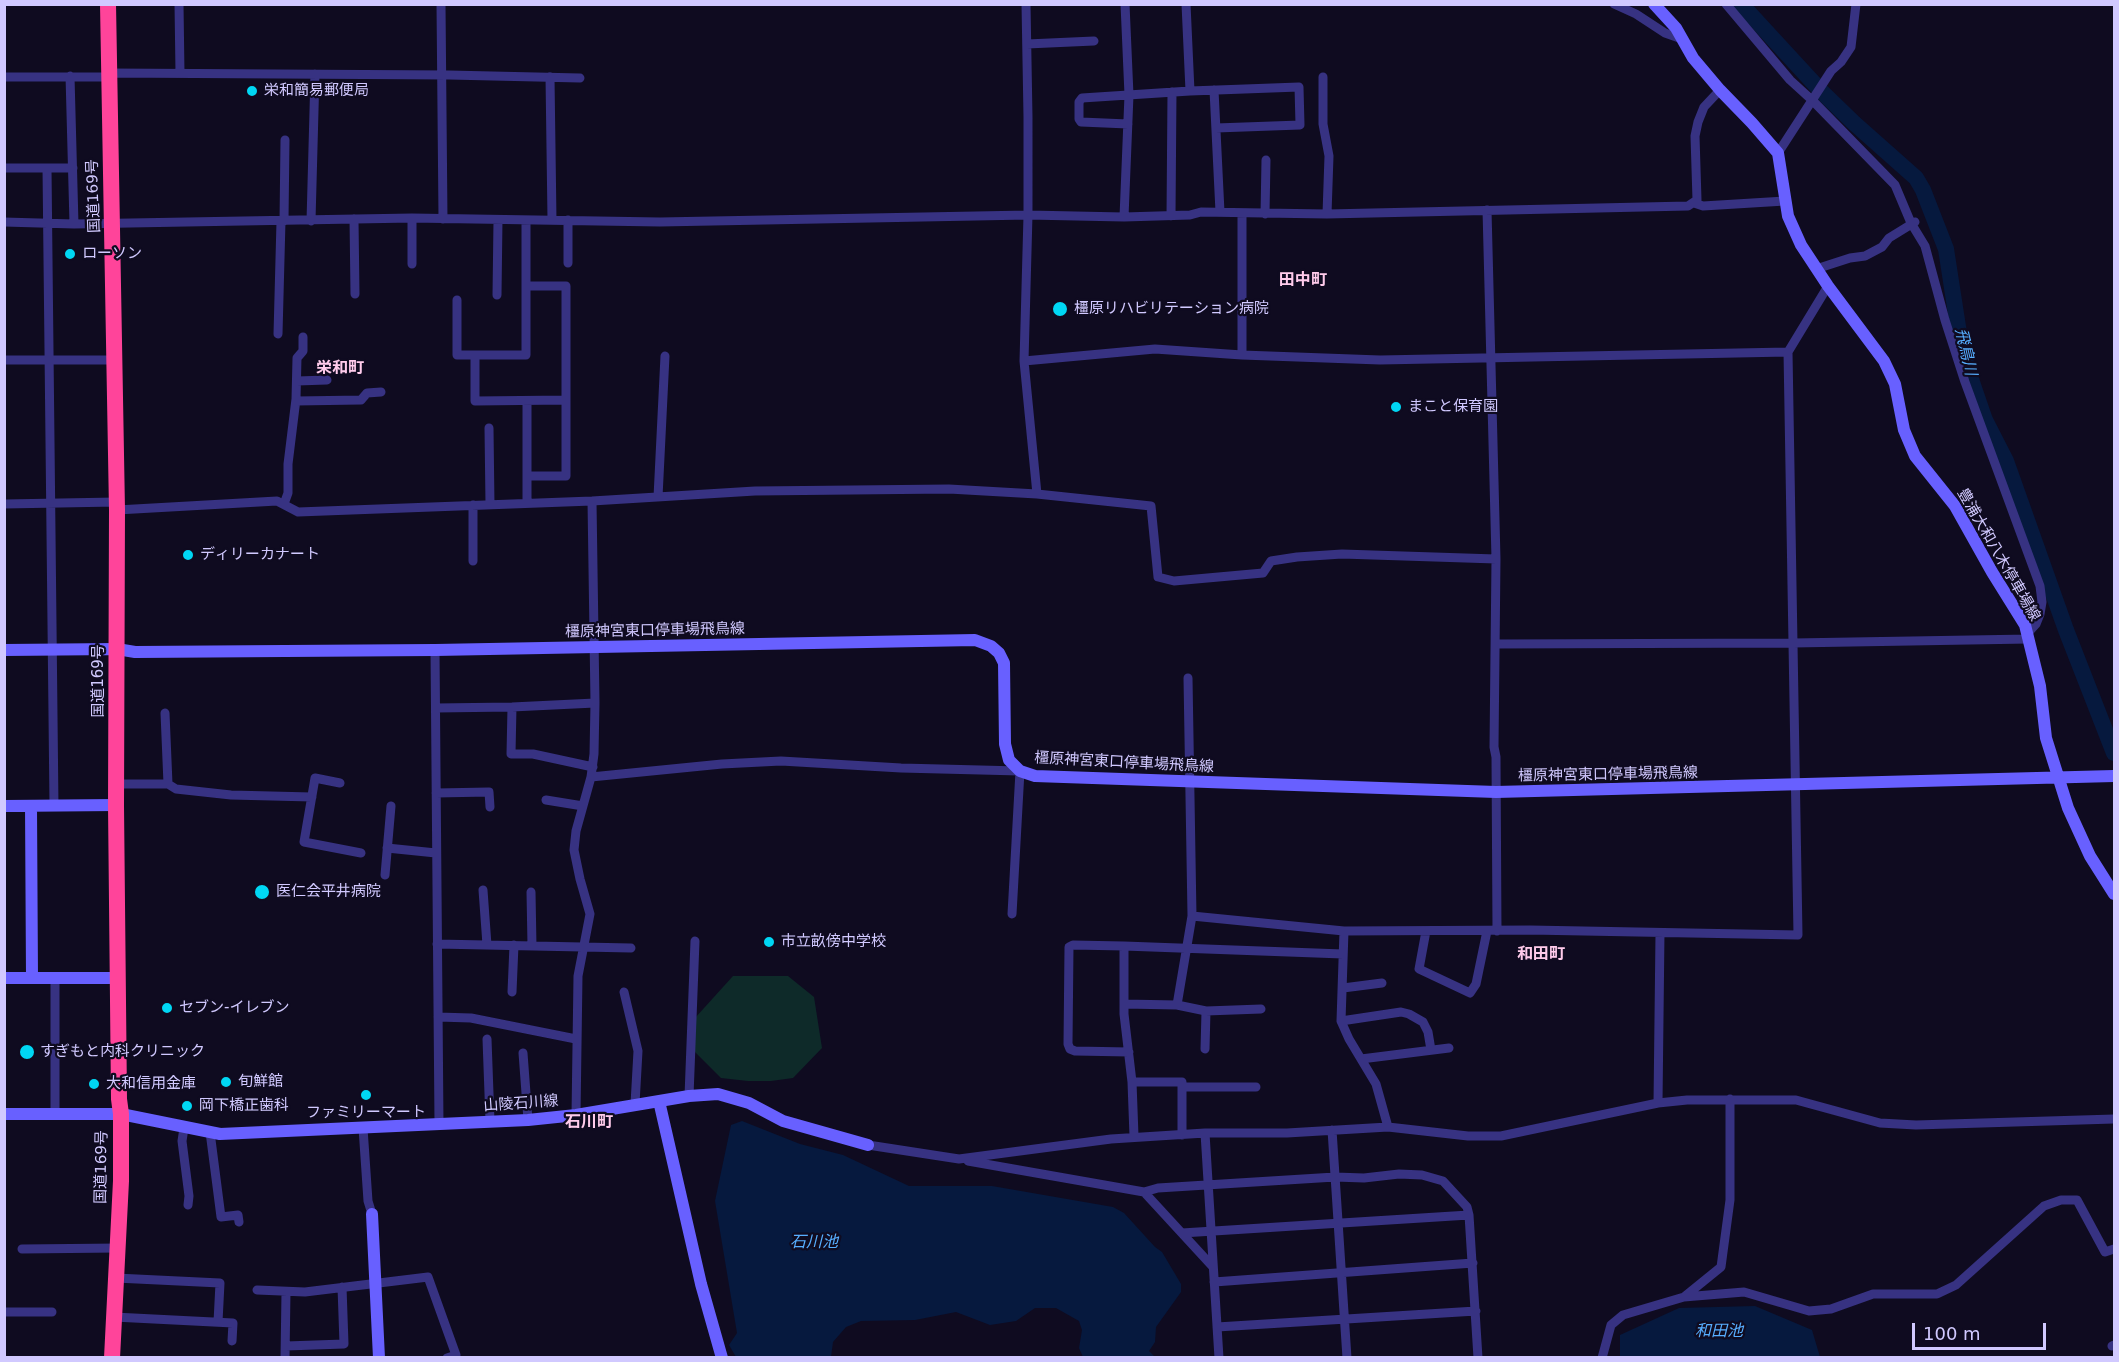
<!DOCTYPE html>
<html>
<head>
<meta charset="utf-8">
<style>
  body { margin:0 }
  #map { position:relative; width:2119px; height:1362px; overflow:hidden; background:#0f0b20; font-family:"DejaVu Sans",sans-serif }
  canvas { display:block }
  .frame { position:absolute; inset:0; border:6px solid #d1c9ff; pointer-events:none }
  .scale { position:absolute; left:1912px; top:1323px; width:134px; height:27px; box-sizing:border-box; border:3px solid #d1c9ff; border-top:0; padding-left:8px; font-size:18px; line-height:21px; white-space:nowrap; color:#d1c9ff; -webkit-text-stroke:4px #0f0b20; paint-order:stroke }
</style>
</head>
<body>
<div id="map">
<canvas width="2119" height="1362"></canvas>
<div class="frame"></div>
<div class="scale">100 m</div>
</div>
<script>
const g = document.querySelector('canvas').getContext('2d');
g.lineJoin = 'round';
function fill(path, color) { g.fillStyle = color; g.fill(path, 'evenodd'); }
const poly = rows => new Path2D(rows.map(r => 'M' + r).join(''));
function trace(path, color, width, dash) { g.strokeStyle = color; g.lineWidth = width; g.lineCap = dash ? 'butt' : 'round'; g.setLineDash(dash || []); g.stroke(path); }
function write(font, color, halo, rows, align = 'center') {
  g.font = font + ' "DejaVu Sans","Noto Sans JP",sans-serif'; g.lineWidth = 4.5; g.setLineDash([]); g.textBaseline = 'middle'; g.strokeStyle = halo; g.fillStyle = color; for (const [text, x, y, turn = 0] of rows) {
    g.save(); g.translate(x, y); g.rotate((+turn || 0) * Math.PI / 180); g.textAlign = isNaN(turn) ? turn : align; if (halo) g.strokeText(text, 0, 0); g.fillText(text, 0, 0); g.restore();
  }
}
const green = poly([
  [733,976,788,976,814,997,822,1048,793,1078,771,1081,748,1081,721,1078,695,1052,695,1018]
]);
const water = poly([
  [742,1121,800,1144,843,1155,909,1186,992,1186,1113,1207,1124,1213,1155,1247,1162,1252,1181,1284,1181,1292,1156,1327,1155,1342,1149,1351,1155,1357,1083,1357,1079,1348,1082,1330,1079,1321,1056,1308,1035,1308,1016,1321,990,1325,956,1312,915,1320,861,1321,846,1327,833,1342,831,1357,736,1357,729,1345,737,1333,715,1201,731,1125],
  [1755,1306,1812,1330,1820,1357,1620,1357,1620,1335,1679,1308]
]);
const river = poly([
  [1741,4,1822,92,1854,123,1916,178,1923,190,1946,249,1961,346,1973,385,1985,420,2006,461,2066,630,2114,753]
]);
const street = poly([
  [179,4,180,73],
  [441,4,443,219],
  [1026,4,1028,117,1028,215,1024,361,1037,494],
  [1186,4,1190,91],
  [1614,4,1636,14,1665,33,1682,39],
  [1726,4,1790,80,1813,101,1895,185,1911,223,1925,246,1945,320,1965,382,2040,586,2042,602,2040,614,2036,624,2027,634],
  [1027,44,1094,41],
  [109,73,449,75,580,78],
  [70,76,74,224],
  [4,77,109,77],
  [550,77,552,220],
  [1323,77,1323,124,1329,156,1327,214],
  [1214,90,1220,212],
  [1128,124,1081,122,1079,119,1079,102,1082,98,1190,91,1299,87,1300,125,1216,128],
  [1778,153,1831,71,1841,62,1851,47,1856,4],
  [4,168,73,168],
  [47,168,54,806],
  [1694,203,1703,206,1785,201],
  [1487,210,1496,559,1494,747,1496,757,1497,931],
  [1265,214,1266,160],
  [1171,216,1172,92],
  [1124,217,1129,95,1125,4],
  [412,218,412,264],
  [354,219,355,294],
  [568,220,568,263],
  [284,221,285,140],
  [311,221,315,74],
  [4,222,74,224,412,218,660,222,1028,215,1124,217,1190,215,1201,212,1327,214,1688,206,1697,200,1695,136,1698,122,1704,107,1720,90],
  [1816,269,1850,258,1865,256,1882,247,1889,238,1915,222],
  [526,286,566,286,566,476,527,476],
  [497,295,498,220],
  [457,300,457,355,526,355,526,220],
  [278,334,281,221],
  [475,355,475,401,566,400],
  [1242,355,1242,214],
  [4,360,114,360],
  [1024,361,1155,349,1242,355,1380,360,1788,352],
  [297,381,327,380],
  [296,401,361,400,367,393,381,392],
  [489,428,490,505],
  [658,497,665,356],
  [527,503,527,401],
  [4,504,116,502],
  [284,504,288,493,288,464,296,399,297,358,303,351,303,337],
  [473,505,473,561],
  [117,510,277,501,298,512,592,501,755,491,949,489,1037,494,1151,506,1158,577,1174,581,1263,573,1271,561,1297,557,1342,554,1496,559],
  [1496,644,1793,643,2029,639],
  [435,650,439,1124],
  [512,707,511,754,533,754,593,767],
  [436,708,512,707,595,703],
  [165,713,168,784],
  [591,777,594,754,595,703,592,501],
  [340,783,315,778,304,842,361,853],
  [117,784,168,784,176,789,231,795,312,797],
  [436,793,489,792,490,807],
  [546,800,583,806],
  [387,848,436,853],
  [385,875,391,806],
  [483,890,487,945],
  [531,892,532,946],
  [1192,916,1344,931,1530,930,1798,935,1788,352,1828,286],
  [1344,931,1341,1021,1349,1039,1376,1084,1388,1127],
  [1426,931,1419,969,1470,993,1476,984,1487,931],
  [437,944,631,948],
  [1124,946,1073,945,1069,947,1068,1044,1070,1049,1075,1051,1129,1052],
  [55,978,55,1114],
  [1343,988,1382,983],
  [512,992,514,945],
  [624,992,638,1051,635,1104],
  [1124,1004,1177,1005,1206,1011,1261,1009],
  [1177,1005,1192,916,1188,678],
  [438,1017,471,1018,576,1039],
  [1341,1021,1401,1012,1409,1014,1423,1022,1428,1032,1431,1050],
  [487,1039,490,1121],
  [1205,1049,1206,1011],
  [523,1053,528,1120],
  [1361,1059,1449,1048],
  [1132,1082,1182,1082,1182,1135],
  [1182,1087,1256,1087],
  [689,1096,695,941],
  [1658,1103,1660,933],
  [576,1115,578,976,590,914,580,879,574,850,576,831,591,777,722,764,781,761,901,768,1020,771,1012,914],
  [184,1128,182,1141,189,1196,188,1205],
  [363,1128,368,1201,372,1214],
  [1332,1130,1347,1358],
  [210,1132,221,1217,238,1215,239,1222],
  [1205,1133,1219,1358],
  [1134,1136,1132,1082,1124,1014,1124,946,1343,954],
  [868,1145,959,1159,1111,1139,1205,1133,1287,1133,1388,1127,1468,1136,1501,1136,1658,1103,1687,1100,1796,1100,1880,1123,1916,1125,2114,1119],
  [968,1161,1144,1192,1158,1188,1335,1177,1364,1178,1399,1174,1422,1175,1443,1181,1467,1207,1469,1215,1478,1358],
  [1144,1192,1213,1267],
  [1182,1233,1469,1215],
  [22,1249,118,1248],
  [116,1278,220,1283,218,1322],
  [1214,1282,1473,1263],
  [257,1290,305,1292,428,1277,456,1355,447,1358],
  [1684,1297,1744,1292,1809,1311,1831,1309,1873,1294,1937,1294,1956,1285,2044,1206,2061,1200,2077,1200,2105,1252,2114,1249],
  [4,1312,52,1312],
  [114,1317,233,1323,232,1341],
  [1217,1327,1476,1311],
  [286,1346,344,1344,342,1287],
  [2112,1346,2114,1345],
  [285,1358,286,1292],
  [1602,1358,1611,1325,1623,1315,1684,1297,1721,1267,1730,1200,1730,1099]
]);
const secondary = poly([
  [1654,4,1676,28,1693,58,1720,90,1752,123,1778,153,1788,216,1801,245,1828,286,1884,361,1895,384,1904,430,1915,456,1955,506,1992,572,2025,625,2040,686,2046,738,2068,808,2090,856,2114,894],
  [4,650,117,649,135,652,435,650,975,640,991,646,999,653,1004,663,1005,744,1009,760,1020,771,1035,776,1496,792,2114,776],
  [4,806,116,805],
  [31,806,32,978],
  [4,978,119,978],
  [659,1101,701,1284,722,1358],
  [4,1114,121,1114,220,1134,528,1120,576,1115,689,1096,718,1094,749,1103,783,1121,868,1145],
  [372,1214,379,1358]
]);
const highway = poly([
  [108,4,117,510,116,805,119,1099,121,1114,121,1181,112,1358]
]);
const markers = [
  [252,91,6,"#00d7f4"],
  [70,254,6,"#00d7f4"],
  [1060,309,8,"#00d7f4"],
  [1396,407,6,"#00d7f4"],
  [188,555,6,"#00d7f4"],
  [262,892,8,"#00d7f4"],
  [769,942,6,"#00d7f4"],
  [167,1008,6,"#00d7f4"],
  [27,1052,8,"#00d7f4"],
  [226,1082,6,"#00d7f4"],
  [94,1084,6,"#00d7f4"],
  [366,1095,6,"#00d7f4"],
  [187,1106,6,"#00d7f4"]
];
const poiNames = [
  ["栄和簡易郵便局",264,91],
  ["ローソン",82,254],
  ["橿原リハビリテーション病院",1074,309],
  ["まこと保育園",1408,407],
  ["ディリーカナート",200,555],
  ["医仁会平井病院",276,892],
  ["市立畝傍中学校",781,942],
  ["セブン-イレブン",179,1008],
  ["すぎもと内科クリニック",40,1052],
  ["旬鮮館",238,1082],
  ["大和信用金庫",106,1084],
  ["岡下橋正歯科",199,1106],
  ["ファミリーマート",366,1113,"center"]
];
const streetNames = [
  ["国道169号",94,196,-92],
  ["豊浦大和八木停車場線",1998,555,60],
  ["橿原神宮東口停車場飛鳥線",655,631,-1],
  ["国道169号",99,681,-90],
  ["橿原神宮東口停車場飛鳥線",1124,763,3],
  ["橿原神宮東口停車場飛鳥線",1608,775,-1],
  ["山陵石川線",521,1104,-4],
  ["国道169号",102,1167,-89]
];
const neighbourhoodNames = [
  ["田中町",1303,281],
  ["栄和町",340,369],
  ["和田町",1541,955],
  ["石川町",589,1123]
];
const waterNames = [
  ["飛鳥川",1965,352,77],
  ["石川池",814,1243],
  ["和田池",1719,1332]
];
fill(green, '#0e2a29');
fill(water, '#06193e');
trace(river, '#06193e', 16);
trace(street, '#373282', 9);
trace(secondary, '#6860ff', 12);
trace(highway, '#ff449a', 16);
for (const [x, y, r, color] of markers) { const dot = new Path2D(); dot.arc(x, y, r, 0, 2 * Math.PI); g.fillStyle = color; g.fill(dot); trace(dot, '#0f0b20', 2); }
write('15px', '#d1c9ff', '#0f0b20', poiNames, 'left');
write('15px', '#d1c9ff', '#0f0b20', streetNames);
write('bold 16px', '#ffcbeb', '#0f0b20', neighbourhoodNames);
write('italic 16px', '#57aeff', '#0f0b20', waterNames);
</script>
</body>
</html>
